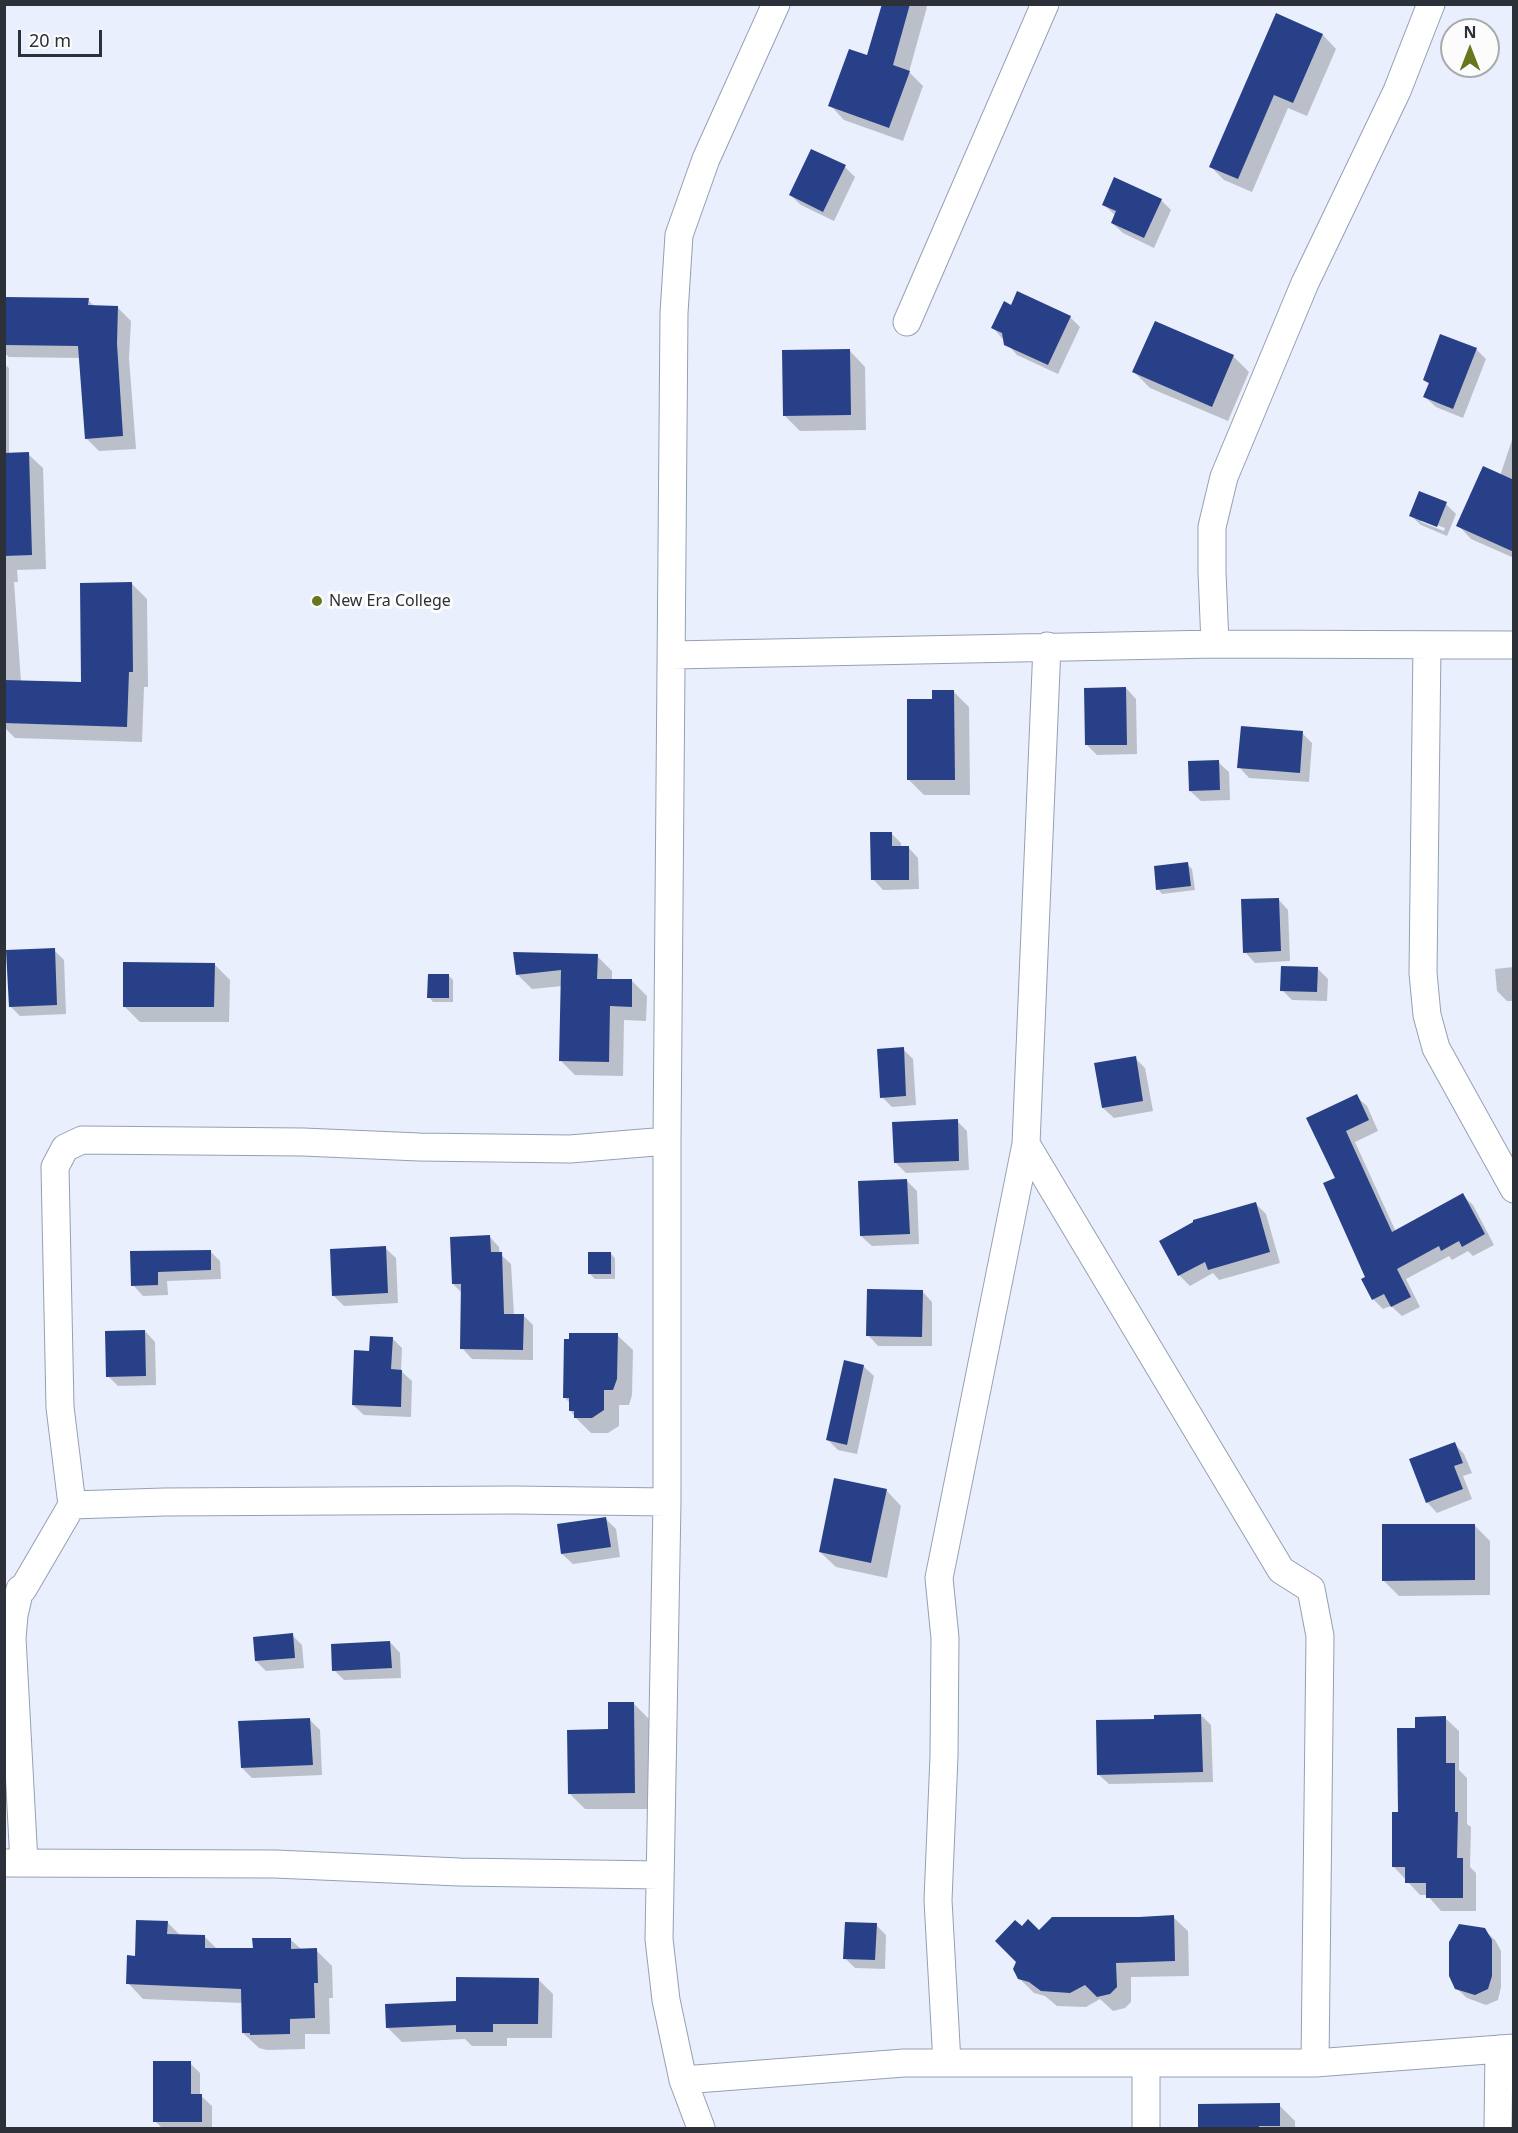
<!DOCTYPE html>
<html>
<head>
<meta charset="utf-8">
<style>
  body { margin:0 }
  #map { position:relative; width:1518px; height:2133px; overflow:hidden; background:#e9effc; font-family:"Noto Sans",sans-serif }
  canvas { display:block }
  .frame { position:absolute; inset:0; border:6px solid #2c3038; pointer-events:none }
  .north { position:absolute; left:1440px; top:18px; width:60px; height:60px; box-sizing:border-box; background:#fcfcfc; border:2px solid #a9aaae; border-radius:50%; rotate:0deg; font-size:16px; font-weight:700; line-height:24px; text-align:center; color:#2c3038 }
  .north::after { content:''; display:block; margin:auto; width:21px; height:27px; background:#6a7520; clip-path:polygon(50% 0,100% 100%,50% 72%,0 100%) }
  .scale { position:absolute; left:18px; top:30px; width:84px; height:27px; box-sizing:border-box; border:3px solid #2c3038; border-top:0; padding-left:8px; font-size:18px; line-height:21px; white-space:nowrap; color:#2c3038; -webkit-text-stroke:4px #fcfcfc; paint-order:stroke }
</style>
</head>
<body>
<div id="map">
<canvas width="1518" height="2133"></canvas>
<div class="frame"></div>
<div class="north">N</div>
<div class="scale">20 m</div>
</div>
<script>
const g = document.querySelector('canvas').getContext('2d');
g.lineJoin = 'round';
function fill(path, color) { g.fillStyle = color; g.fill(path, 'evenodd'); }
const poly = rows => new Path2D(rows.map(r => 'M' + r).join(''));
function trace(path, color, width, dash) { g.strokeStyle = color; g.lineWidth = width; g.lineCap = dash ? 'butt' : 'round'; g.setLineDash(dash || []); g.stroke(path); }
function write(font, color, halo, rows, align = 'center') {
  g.font = font + ' "Noto Sans",sans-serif'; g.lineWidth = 6; g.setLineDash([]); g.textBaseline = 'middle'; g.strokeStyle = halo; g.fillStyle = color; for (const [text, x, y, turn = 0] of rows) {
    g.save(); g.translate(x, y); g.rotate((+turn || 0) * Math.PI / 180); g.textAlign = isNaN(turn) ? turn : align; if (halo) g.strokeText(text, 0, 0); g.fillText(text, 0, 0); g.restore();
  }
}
const shadow = poly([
  [883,4,924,4,927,7,909,72,923,86,903,141,844,120,830,105,868,57],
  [1276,15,1323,35,1336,49,1307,116,1288,108,1252,192,1224,180,1211,167],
  [845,167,855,177,834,221,801,205,790,195],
  [1161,200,1171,210,1154,248,1123,233,1112,223,1116,216,1103,204],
  [4,298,88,300,95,307,118,308,131,321,129,358,136,449,99,451,86,438,81,358,9,357,4,353],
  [1012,307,1070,317,1080,327,1058,374,1017,355,993,328],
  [1156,323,1234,357,1249,372,1228,421,1150,388,1134,372],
  [1476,349,1486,359,1463,418,1436,407,1425,397,1430,385,1424,380],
  [850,351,865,367,866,430,800,431,784,415],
  [4,364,9,368,9,454,28,454,43,468,46,569,17,570,18,582,14,582,21,682,82,684,131,583,147,599,148,687,144,687,142,742,15,738,4,727],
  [1514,434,1514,558,1471,539,1458,525,1500,476],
  [1446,504,1456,514,1447,536,1421,525,1410,515],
  [1421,519,1445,528,1444,531,1421,522],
  [1126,688,1136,699,1137,754,1097,755,1087,745],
  [954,692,969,707,970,795,924,795,908,779,934,700],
  [1302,733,1312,743,1309,782,1249,778,1239,767],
  [1218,762,1229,772,1230,800,1201,801,1190,791],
  [891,833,901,843,901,848,908,847,918,858,919,889,883,890,873,879],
  [1187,864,1192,869,1195,890,1162,894,1158,889],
  [1278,899,1288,910,1290,961,1255,963,1245,952],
  [54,950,64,960,66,1014,20,1016,10,1006],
  [597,956,612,971,612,980,632,981,647,996,646,1021,624,1020,623,1076,575,1075,560,1060,562,986,532,989,518,975],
  [214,964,230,980,229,1022,140,1022,124,1006],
  [1514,967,1514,1001,1507,1001,1497,991,1495,969],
  [1318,969,1328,979,1327,1001,1292,1000,1282,990],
  [448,975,453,980,453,1002,433,1002,429,997],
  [903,1049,913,1059,916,1105,892,1107,882,1097],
  [1135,1058,1145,1068,1153,1111,1114,1118,1103,1108],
  [1356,1096,1367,1106,1378,1131,1355,1142,1396,1232,1462,1195,1473,1205,1494,1245,1473,1256,1468,1251,1452,1260,1449,1256,1406,1279,1420,1307,1402,1316,1391,1306,1383,1309,1373,1299,1337,1179,1308,1118],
  [957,1121,967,1131,969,1170,906,1173,896,1163],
  [907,1181,917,1191,919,1244,872,1246,861,1236],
  [1255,1203,1266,1214,1280,1263,1219,1280,1213,1273,1190,1286,1179,1275,1161,1242],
  [489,1236,499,1247,500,1254,511,1264,514,1315,523,1315,533,1325,533,1360,472,1359,462,1348,462,1293,453,1284],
  [385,1248,396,1258,398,1303,344,1306,334,1296],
  [210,1251,220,1261,221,1279,167,1281,168,1295,143,1296,133,1285,131,1253],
  [610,1253,615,1258,615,1279,595,1279,590,1274],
  [922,1291,932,1302,932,1346,878,1346,868,1335],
  [145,1331,155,1342,156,1385,118,1386,108,1376],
  [617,1335,633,1350,632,1395,629,1405,619,1405,619,1426,608,1433,591,1433,575,1417,570,1410,570,1403,565,1398],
  [392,1338,402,1348,401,1371,412,1381,411,1417,364,1415,353,1405,371,1353],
  [863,1366,874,1376,857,1454,838,1450,828,1440],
  [1454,1443,1464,1454,1472,1473,1463,1476,1472,1499,1437,1513,1427,1502],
  [886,1490,901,1506,887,1578,836,1567,820,1552],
  [606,1519,616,1529,620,1557,573,1564,562,1554],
  [1474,1525,1490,1541,1490,1595,1399,1596,1383,1580],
  [292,1635,302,1645,304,1668,266,1671,256,1661],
  [390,1642,400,1653,401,1678,344,1680,334,1670],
  [633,1703,649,1719,650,1809,585,1809,570,1794,610,1731],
  [1201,1715,1211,1725,1213,1782,1109,1784,1098,1774,1155,1720],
  [1445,1718,1459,1731,1459,1770,1467,1778,1467,1824,1471,1827,1470,1867,1476,1873,1476,1911,1441,1911,1427,1895,1420,1895,1394,1867,1400,1813,1416,1729],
  [310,1720,320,1730,322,1775,252,1778,242,1768],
  [1173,1917,1188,1931,1189,1976,1131,1977,1131,2002,1125,2008,1113,2011,1100,1999,1086,2007,1057,2006,1045,1996,1034,1993,1019,1978,1018,1962,1022,1929,1039,1932],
  [167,1922,181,1936,205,1937,217,1949,254,1949,290,1939,302,1950,316,1950,332,1966,333,1998,329,1998,330,2034,305,2034,305,2049,267,2050,259,2048,243,2033,243,2003,143,1999,128,1983,136,1957],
  [876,1925,886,1935,885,1969,855,1968,845,1958],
  [1484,1930,1495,1940,1501,1951,1501,1987,1498,2000,1486,2005,1467,1998,1456,1988],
  [538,1979,553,1994,552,2038,507,2038,507,2046,472,2046,465,2039,402,2042,388,2028,458,2002],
  [190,2063,200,2073,200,2095,212,2106,212,2128,162,2128,155,2121],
  [1200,2105,1279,2105,1295,2121,1295,2128,1200,2128]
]);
const building = poly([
  [882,4,910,4,893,65,910,71,889,128,828,106,849,49,867,55],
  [1276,13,1323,34,1293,103,1274,95,1238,179,1209,167],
  [811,149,846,165,823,212,789,195],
  [1114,177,1162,199,1144,238,1111,223,1116,211,1102,205],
  [1017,291,1071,316,1048,365,1004,345,1002,333,991,328,1004,301,1011,305],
  [4,297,89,298,88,305,118,306,117,344,123,436,85,439,78,346,4,345],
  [1155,321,1234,355,1212,407,1132,372],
  [1440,334,1477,348,1453,409,1423,397,1429,383,1423,380],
  [850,349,851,415,783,416,782,350],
  [29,452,32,555,4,556,4,453],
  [1483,466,1514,480,1514,552,1456,526],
  [1419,491,1447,502,1437,527,1409,516],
  [132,582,133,672,129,672,127,727,4,723,4,680,81,682,80,583],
  [1126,687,1127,745,1085,745,1084,688],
  [932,690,954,690,955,780,907,780,907,699,932,699],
  [1241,726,1303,731,1300,773,1237,768],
  [1219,760,1220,790,1189,791,1188,761],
  [870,832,892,832,892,846,909,846,909,880,871,880],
  [1188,862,1191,886,1156,890,1154,866],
  [1279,898,1281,951,1243,953,1241,899],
  [55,948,57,1005,9,1007,6,950],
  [513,952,598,954,597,979,632,979,632,1007,610,1006,609,1062,559,1061,561,970,516,975],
  [123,962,215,963,214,1007,123,1007],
  [1281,966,1318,967,1317,992,1280,991],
  [428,974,449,974,449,998,427,998],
  [904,1047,906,1096,880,1098,877,1049],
  [1136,1056,1143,1101,1102,1108,1094,1063],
  [1357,1094,1369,1120,1346,1131,1392,1232,1463,1193,1485,1234,1462,1247,1459,1241,1441,1251,1439,1246,1397,1269,1411,1297,1391,1307,1384,1294,1372,1300,1361,1279,1365,1277,1323,1183,1335,1178,1306,1118],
  [958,1119,959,1161,894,1163,892,1122],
  [907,1179,910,1234,860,1236,858,1181],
  [1256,1202,1270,1252,1208,1270,1205,1262,1178,1276,1159,1241,1193,1222,1193,1220],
  [490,1235,491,1252,502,1252,504,1314,524,1314,523,1350,460,1349,461,1284,452,1284,450,1237],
  [386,1246,388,1293,332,1296,330,1249],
  [211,1250,211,1270,158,1272,158,1285,131,1286,130,1251],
  [588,1252,611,1252,611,1274,588,1274],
  [867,1289,923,1290,922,1337,866,1336],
  [145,1330,146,1376,106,1377,105,1331],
  [569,1333,618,1333,617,1379,613,1390,604,1390,604,1410,592,1418,574,1418,574,1411,569,1411,569,1398,563,1398,564,1339,569,1339],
  [370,1336,393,1337,391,1369,402,1370,401,1407,352,1405,354,1350,369,1351],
  [844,1360,864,1365,847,1445,826,1440],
  [1455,1442,1463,1463,1454,1466,1463,1489,1426,1503,1409,1459],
  [834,1478,887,1489,871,1563,819,1552],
  [606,1517,611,1547,561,1554,557,1524],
  [1382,1524,1475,1524,1475,1580,1382,1581],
  [293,1633,295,1658,255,1661,253,1637],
  [390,1641,392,1668,332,1671,331,1644],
  [608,1702,634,1702,635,1793,568,1794,567,1730,608,1729],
  [1201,1714,1203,1772,1097,1775,1096,1720,1154,1719,1154,1715],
  [1446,1716,1446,1763,1455,1763,1455,1812,1458,1812,1457,1858,1463,1858,1463,1898,1426,1898,1426,1883,1405,1883,1405,1867,1392,1867,1392,1812,1398,1812,1397,1728,1415,1728,1415,1717],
  [310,1718,313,1765,241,1768,238,1721],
  [1174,1915,1175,1961,1116,1963,1117,1987,1110,1994,1097,1997,1085,1985,1070,1993,1041,1991,1029,1982,1018,1979,1013,1969,1016,1962,995,1941,1015,1920,1022,1926,1028,1919,1039,1930,1052,1917,1139,1917],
  [136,1920,168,1921,167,1934,205,1935,205,1948,253,1948,252,1938,291,1938,291,1949,317,1948,318,1983,314,1983,315,2018,290,2019,290,2034,250,2035,250,2033,242,2033,241,1989,126,1984,127,1955,135,1956],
  [845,1922,877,1923,875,1960,843,1959],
  [1459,1924,1485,1928,1492,1940,1492,1976,1488,1989,1475,1995,1455,1989,1449,1976,1449,1942],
  [456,1977,539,1978,538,2024,493,2024,493,2032,456,2032,456,2025,386,2028,385,2004,456,2001],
  [153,2061,191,2061,191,2094,202,2094,202,2122,153,2122],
  [1280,2103,1280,2126,1259,2126,1259,2128,1198,2127,1198,2104]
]);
const minor = poly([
  [907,322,1045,4],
  [1215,644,1212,572,1212,527,1224,477,1305,283,1397,91,1431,4],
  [1427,645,1423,973,1427,1015,1436,1048,1514,1189],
  [672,655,1215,644,1514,645],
  [1026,1144,1281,1570,1311,1589,1320,1636,1315,2063],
  [72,1505,164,1502,514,1500,667,1502],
  [4,1863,275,1864,459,1872,660,1875],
  [24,1863,12,1638,14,1615,20,1589,23,1589,72,1505,60,1407,55,1167,65,1148,82,1140,303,1142,419,1147,570,1149,667,1141],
  [947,2063,938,1900,944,1756,945,1638,939,1578,1026,1144,1047,646],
  [1146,2063,1146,2128],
  [683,2080,904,2063,1315,2063,1514,2048],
  [701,2128,683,2080,666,2000,659,1939,667,1502,667,1141,674,313,679,235,706,159,776,4],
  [1498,2128,1499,2049]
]);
const markers = [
  [317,601,6,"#6a7520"]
];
const poiNames = [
  ["New Era College",329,601]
];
fill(shadow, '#0003');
fill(building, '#284087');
trace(minor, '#969fb3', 29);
trace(minor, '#fff', 27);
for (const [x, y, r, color] of markers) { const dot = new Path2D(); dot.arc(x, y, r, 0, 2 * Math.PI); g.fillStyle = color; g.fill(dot); trace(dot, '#fcfcfc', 2); }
write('16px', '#2c3038', '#fcfcfc', poiNames, 'left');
</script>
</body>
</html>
